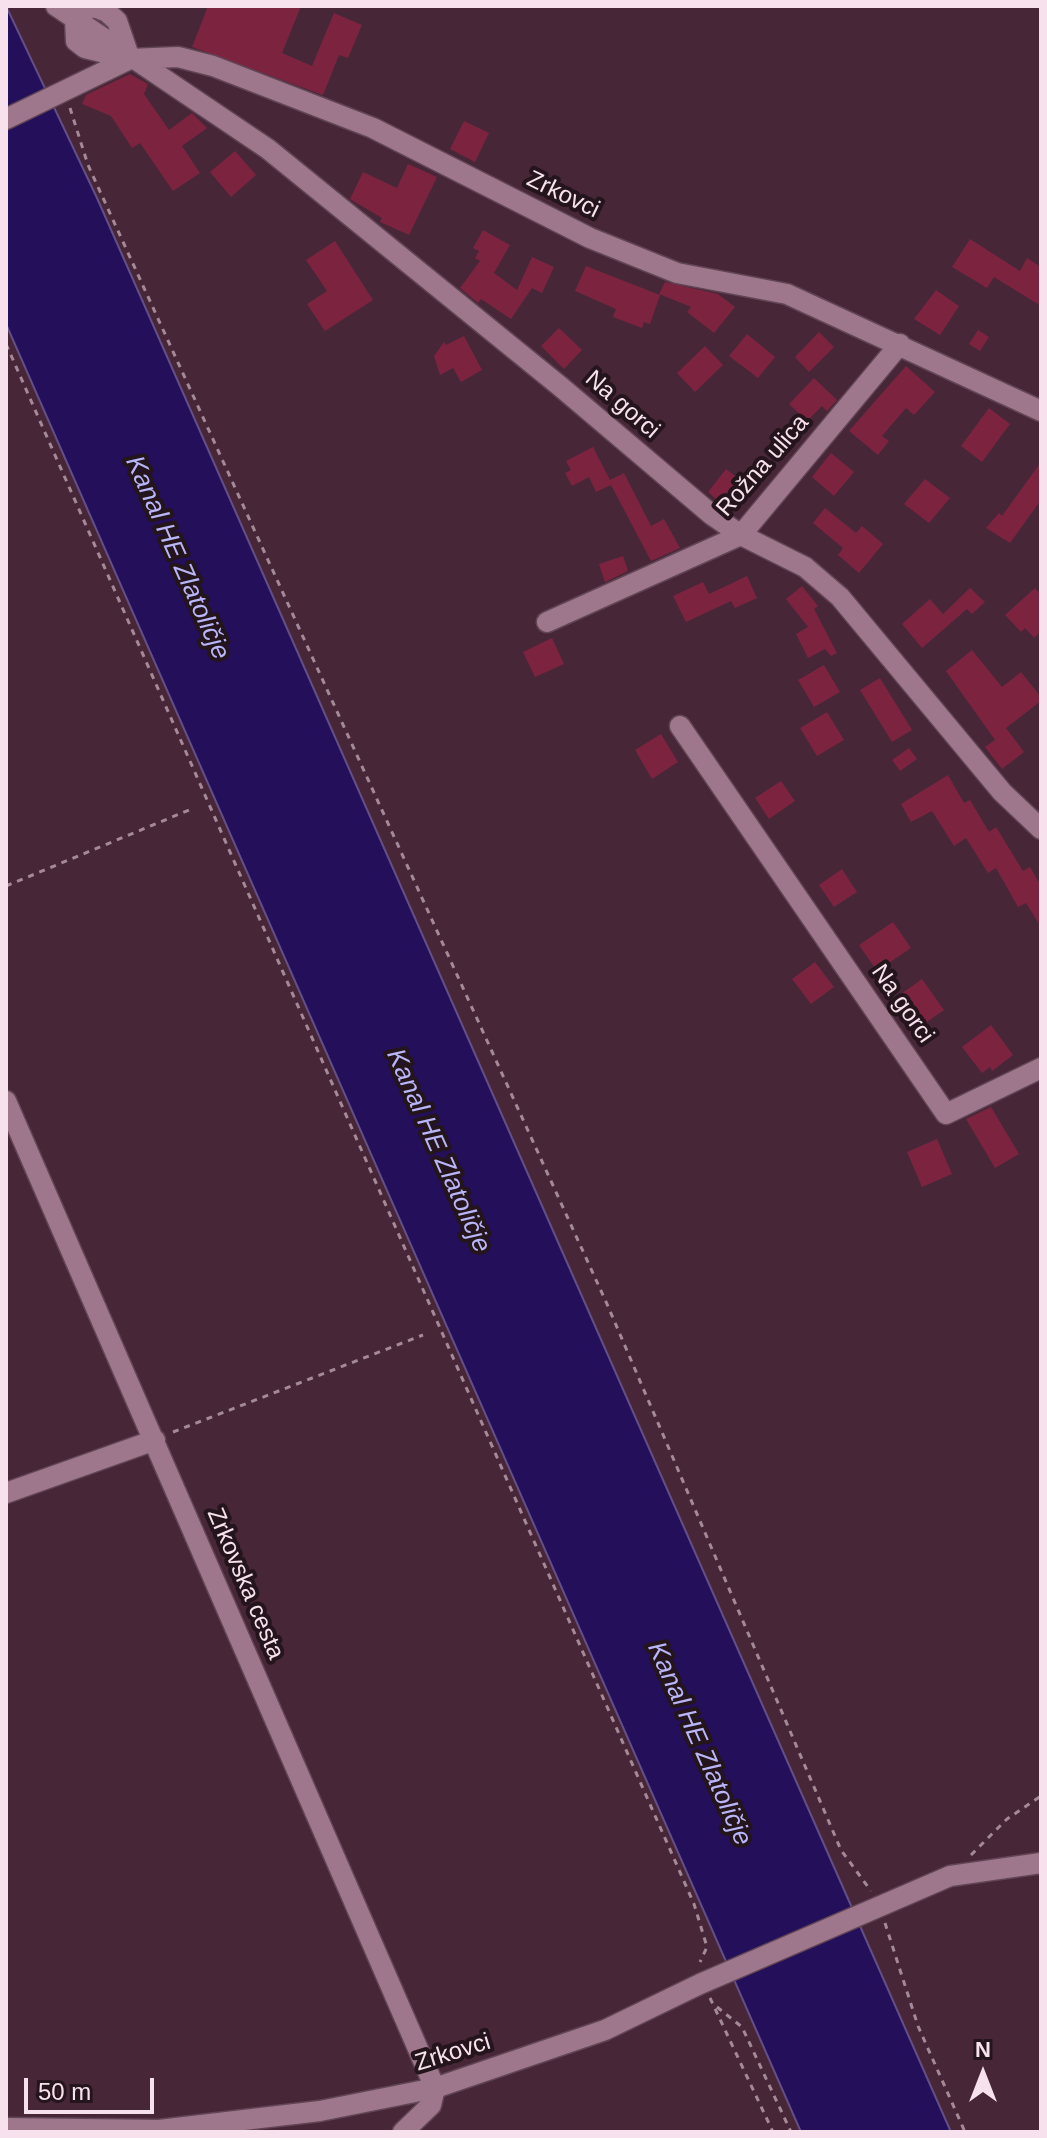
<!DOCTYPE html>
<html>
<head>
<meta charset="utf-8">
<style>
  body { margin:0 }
  #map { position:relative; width:1047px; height:2138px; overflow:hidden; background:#472638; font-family:Helvetica,sans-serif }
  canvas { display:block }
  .frame { position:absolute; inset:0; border:8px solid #f7e1ec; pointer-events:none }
  .north { position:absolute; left:943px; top:2034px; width:80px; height:80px; -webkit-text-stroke:6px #24151d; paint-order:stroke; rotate:0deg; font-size:22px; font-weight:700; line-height:32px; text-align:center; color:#f7e1ec }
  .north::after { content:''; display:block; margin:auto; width:28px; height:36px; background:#f7e1ec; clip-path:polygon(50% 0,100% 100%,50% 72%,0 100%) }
  .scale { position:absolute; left:24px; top:2078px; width:130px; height:36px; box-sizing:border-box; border:4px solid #f7e1ec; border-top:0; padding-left:10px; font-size:24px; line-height:28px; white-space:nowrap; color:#f7e1ec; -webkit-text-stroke:6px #24151d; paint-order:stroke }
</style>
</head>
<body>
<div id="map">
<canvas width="1047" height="2138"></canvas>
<div class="frame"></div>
<div class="north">N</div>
<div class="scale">50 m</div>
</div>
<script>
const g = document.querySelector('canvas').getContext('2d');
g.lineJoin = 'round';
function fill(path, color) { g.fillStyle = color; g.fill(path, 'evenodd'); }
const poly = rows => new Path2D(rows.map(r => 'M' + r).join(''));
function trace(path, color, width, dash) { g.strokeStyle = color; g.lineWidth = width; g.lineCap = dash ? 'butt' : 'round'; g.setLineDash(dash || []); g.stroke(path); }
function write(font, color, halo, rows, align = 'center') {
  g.font = font + ' Helvetica,sans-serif'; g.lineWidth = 8; g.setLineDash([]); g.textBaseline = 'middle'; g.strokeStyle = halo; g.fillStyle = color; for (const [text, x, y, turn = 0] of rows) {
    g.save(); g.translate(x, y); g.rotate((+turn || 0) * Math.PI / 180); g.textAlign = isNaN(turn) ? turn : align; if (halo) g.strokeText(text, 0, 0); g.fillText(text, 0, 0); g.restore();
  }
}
const water = poly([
  [6,6,97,198,951,2132,801,2132,6,324,6,6]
]);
const building = poly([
  [208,6,301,6,282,53,312,66,334,13,362,25,348,58,339,55,323,95,192,47],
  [130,74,148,84,144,94,169,130,192,113,207,128,182,146,200,173,173,191,140,143,132,148,111,116,82,104,86,95],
  [464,121,489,133,475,162,450,149],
  [235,151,256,175,231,197,210,172],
  [408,164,437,177,409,235,380,222,382,218,350,199,363,172,397,188],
  [483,230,510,245,494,273,517,290,532,257,554,267,542,293,532,288,511,319,481,299,478,303,460,288,480,261,475,258,479,251,473,248],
  [970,239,1020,271,1027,258,1041,267,1041,306,994,277,987,288,952,267],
  [335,241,373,300,325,331,307,304,327,291,306,260],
  [586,266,660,295,650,324,644,322,642,328,613,317,616,309,575,291],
  [665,282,718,294,735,307,714,333,687,312,691,307,659,294],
  [936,290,959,306,940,335,914,319],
  [559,328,582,350,564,369,541,346],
  [978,330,989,337,980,351,969,344],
  [819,332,834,347,809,372,795,357],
  [747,334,775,357,758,378,729,356],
  [464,336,482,370,461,382,453,368,440,375,434,356,444,342,446,345],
  [705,346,723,365,695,392,677,373],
  [906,366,935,392,914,415,906,408,882,436,889,441,878,455,849,431],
  [814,378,837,400,827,411,822,406,807,421,789,404],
  [989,408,1010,424,982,462,961,446],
  [593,447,610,480,624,473,651,526,664,519,680,548,651,561,611,485,596,492,589,477,572,486,565,473,571,470,566,461],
  [831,453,854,472,834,496,812,477],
  [1041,462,1041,500,1010,543,986,528,999,513,1002,516],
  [726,469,748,486,729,510,708,492],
  [925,479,950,498,929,523,904,504],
  [825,508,856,533,862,526,883,544,859,573,838,555,843,548,813,523],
  [623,556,628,571,605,582,599,564],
  [747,576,757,598,735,608,731,601,686,622,673,596,703,582,709,594],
  [802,586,818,606,814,609,837,653,831,656,825,649,808,658,796,634,808,627,786,599],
  [970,588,985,602,972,614,967,609,922,648,902,624,930,599,943,614],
  [1035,588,1041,595,1041,631,1034,638,1025,628,1021,632,1005,615],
  [552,638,564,664,535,677,523,652],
  [972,650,1002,687,1021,672,1041,697,1041,701,1006,728,1024,752,1002,769,985,747,995,740,946,671],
  [824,665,840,692,814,707,798,680],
  [880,678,912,730,892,742,860,690],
  [827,712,844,740,817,756,800,728],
  [661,734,678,762,652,779,635,750],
  [909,748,917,759,900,771,892,760],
  [948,775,964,803,970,800,989,832,996,827,1023,871,1030,867,1041,886,1041,927,1026,903,1018,907,996,868,988,873,966,838,954,846,932,811,911,822,901,804],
  [781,781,795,801,769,819,755,798],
  [842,869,857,892,834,907,819,885],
  [893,922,911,948,877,971,859,945],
  [815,962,834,987,811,1004,792,979],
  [922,979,944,1010,921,1026,898,996],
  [991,1025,1013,1055,992,1071,990,1067,982,1073,962,1047],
  [991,1107,1019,1154,995,1168,966,1119],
  [937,1139,952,1174,922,1187,907,1152]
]);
const path = poly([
  [70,108,88,165,607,1304,841,1850,871,1891],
  [6,344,694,1904,707,1947,700,1962],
  [6,886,189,810],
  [173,1432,423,1335],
  [971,1855,1007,1819,1041,1796],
  [885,1923,918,2026,965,2132],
  [710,1998,773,2132],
  [717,2007,742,2027,791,2132]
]);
const minor = poly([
  [56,6,268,149,561,387,712,515,741,535,805,567,840,597,1002,792,1041,829],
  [94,7,107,12,117,21,130,59,85,48,76,41,75,19,83,10,94,7],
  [6,119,130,59,178,57,213,66,373,128,590,238,677,273,787,294,1041,411],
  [547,622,741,535,900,344],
  [680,726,946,1114,1041,1068],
  [6,1101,435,2088],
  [6,1493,155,1440],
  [6,2128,159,2130,320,2111,435,2088,605,2030,700,1984,950,1876,1041,1863],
  [403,2132,431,2105,435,2088]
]);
const streetNames = [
  ["Zrkovci",563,195,26],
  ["Na gorci",622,405,41],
  ["Rožna ulica",763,466,-49],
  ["Na gorci",902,1004,55],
  ["Zrkovska cesta",245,1584,67],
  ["Zrkovci",453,2053,-17]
];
const waterNames = [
  ["Kanal HE Zlatoličje",177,558,66],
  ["Kanal HE Zlatoličje",438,1151,66],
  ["Kanal HE Zlatoličje",699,1744,66]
];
fill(water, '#230f5a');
trace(water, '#634e86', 2);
fill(building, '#7c243f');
trace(minor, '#614555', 23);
trace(path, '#a48997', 3, [6, 6]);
trace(minor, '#9e778c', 20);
write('24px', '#f7e1ec', '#24151d', streetNames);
write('italic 26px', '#b9b6f7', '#24151d', waterNames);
</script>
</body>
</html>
